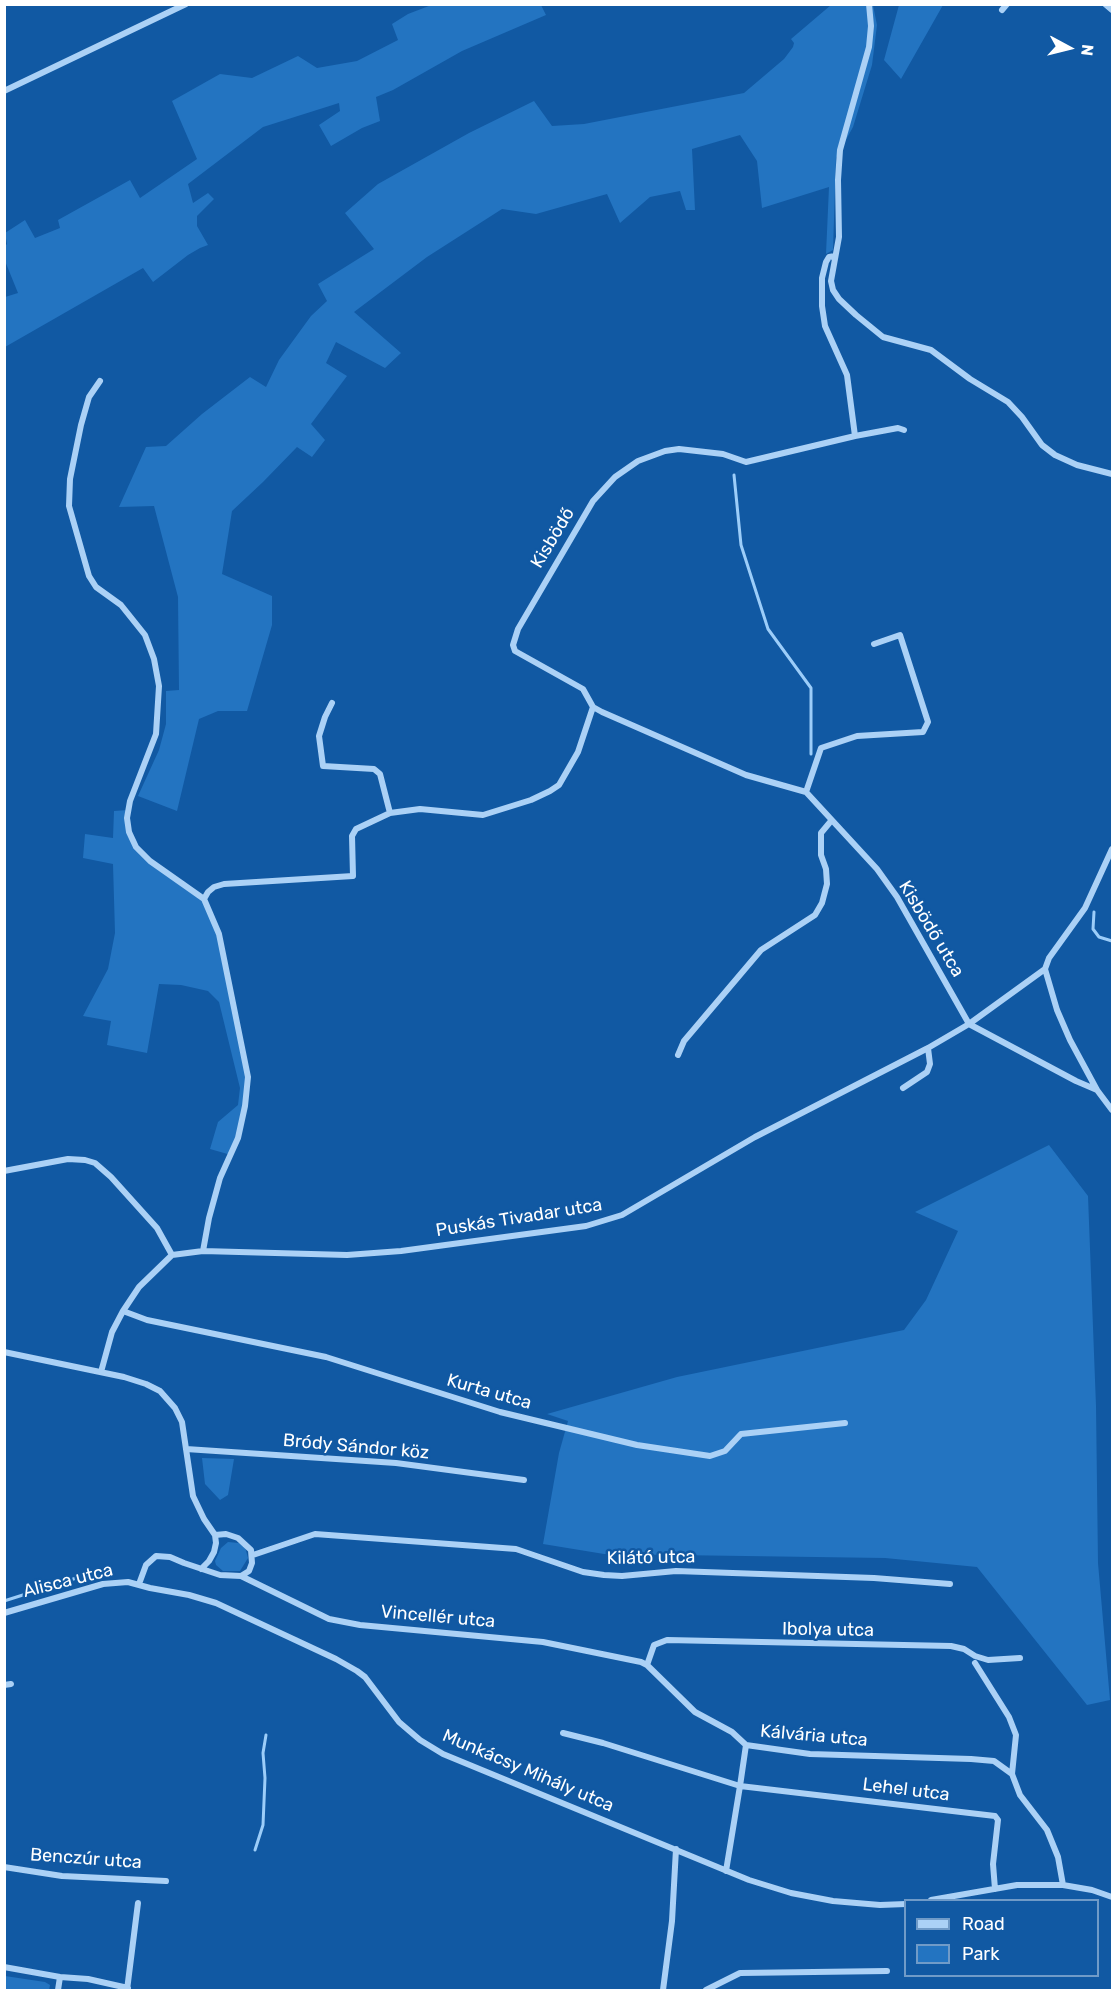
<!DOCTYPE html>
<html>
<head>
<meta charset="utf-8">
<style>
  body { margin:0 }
  #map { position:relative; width:1117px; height:1995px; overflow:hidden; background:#1159a3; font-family:Rubik,sans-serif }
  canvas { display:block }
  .frame { position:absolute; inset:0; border:6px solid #fff; pointer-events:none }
  .legend { position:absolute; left:904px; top:1899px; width:195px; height:78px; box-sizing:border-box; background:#1159a3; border:2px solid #709bc8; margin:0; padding:8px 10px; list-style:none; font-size:18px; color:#fff }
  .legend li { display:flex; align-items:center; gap:12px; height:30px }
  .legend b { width:30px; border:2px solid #709bc8 }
  .north { position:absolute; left:1039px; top:18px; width:60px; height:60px; -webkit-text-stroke:4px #1159a3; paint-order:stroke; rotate:97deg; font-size:16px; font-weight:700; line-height:24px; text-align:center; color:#fff }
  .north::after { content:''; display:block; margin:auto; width:21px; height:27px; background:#fff; clip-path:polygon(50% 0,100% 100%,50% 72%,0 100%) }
</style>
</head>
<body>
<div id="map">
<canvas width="1117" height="1995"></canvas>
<div class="frame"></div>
<ul class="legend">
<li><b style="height:8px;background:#abd1f6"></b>Road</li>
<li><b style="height:16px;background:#2374c1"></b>Park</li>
</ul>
<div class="north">N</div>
</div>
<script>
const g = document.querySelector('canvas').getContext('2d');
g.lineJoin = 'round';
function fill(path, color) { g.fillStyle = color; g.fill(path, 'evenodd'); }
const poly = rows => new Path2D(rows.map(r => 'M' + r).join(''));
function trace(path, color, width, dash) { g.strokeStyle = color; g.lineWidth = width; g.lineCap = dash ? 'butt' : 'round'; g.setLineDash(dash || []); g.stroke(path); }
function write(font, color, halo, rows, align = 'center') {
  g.font = font + ' Rubik,sans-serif'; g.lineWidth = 5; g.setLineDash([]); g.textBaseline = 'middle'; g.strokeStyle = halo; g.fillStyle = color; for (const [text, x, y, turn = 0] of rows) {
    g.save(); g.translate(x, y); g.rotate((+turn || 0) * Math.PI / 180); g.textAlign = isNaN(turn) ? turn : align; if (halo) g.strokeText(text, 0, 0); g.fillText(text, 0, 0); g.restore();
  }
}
const green = poly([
  [434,4,541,5,546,15,462,51,393,90,376,97,380,121,362,128,331,146,319,125,340,111,339,103,263,127,188,184,193,203,208,193,214,199,197,216,197,226,208,245,200,248,188,255,153,282,143,268,5,347,5,297,18,293,5,261,5,246,7,244,5,233,25,220,35,238,60,228,58,220,130,180,140,198,197,159,172,101,220,74,252,78,298,56,317,68,357,61,398,40,392,24,408,14],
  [831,5,873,5,877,25,872,65,853,127,836,158,833,250,826,254,829,187,762,208,757,161,740,135,692,149,695,210,686,210,680,191,650,197,620,223,607,194,536,214,502,209,427,257,354,312,401,353,385,368,336,342,326,363,347,376,311,424,325,440,312,457,297,447,263,482,232,511,222,574,272,596,272,625,247,711,218,711,199,719,177,811,138,796,159,750,166,724,166,691,179,690,178,597,154,506,119,507,146,447,166,446,202,414,250,377,266,387,279,360,311,316,327,301,318,284,374,249,345,213,378,184,469,133,534,101,552,126,584,124,744,93,784,59,793,47,794,43,791,39],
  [899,5,943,5,901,79,884,60],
  [128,810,127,818,136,847,204,899,219,934,248,1077,245,1106,231,1155,210,1149,218,1122,238,1105,240,1088,219,1002,208,991,181,985,159,984,147,1053,107,1045,111,1021,83,1016,108,969,115,933,113,864,83,858,85,834,113,838,114,811],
  [1049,1145,1088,1196,1096,1406,1098,1563,1110,1700,1087,1705,977,1567,885,1558,604,1554,543,1544,559,1453,568,1421,547,1414,677,1377,904,1330,926,1300,958,1231,915,1212],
  [202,1458,234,1459,228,1495,220,1500,205,1484],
  [228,1542,239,1543,245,1547,248,1558,240,1571,223,1571,216,1565,215,1561,221,1548],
  [5,1976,45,1982,50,1985,49,1990,5,1990]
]);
const stream = poly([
  [734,475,741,545,768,629,811,688,811,754],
  [1094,912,1093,929,1099,937,1112,941],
  [4,1601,89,1574],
  [255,1850,263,1825,265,1778,263,1753,266,1735]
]);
const street = poly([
  [869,4,871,26,869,47,840,150,838,180,839,237,831,281,833,290,839,299,856,315,883,337,931,350,970,379,1008,402,1022,417,1042,445,1055,455,1077,465,1112,474],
  [1105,4,1112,10],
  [1002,10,1007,4],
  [4,91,186,4],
  [835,256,829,257,826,262,822,278,822,306,825,326,847,375,855,436],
  [100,381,89,397,81,425,70,479,69,506,89,576,96,587,121,605,145,635,154,659,159,686,156,734,130,801,127,818,129,832,136,847,150,861,204,899,219,934,248,1077,245,1106,238,1138,220,1178,209,1218,203,1251],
  [904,430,898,428,855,436,746,462,723,454,679,449,665,451,638,461,615,477,593,501,518,629,513,645,515,651,583,689,593,707,602,712,746,775,806,792,877,869,897,897,969,1024,1076,1081,1097,1090],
  [332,703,325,717,319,736,323,766,374,769,380,774,390,813],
  [806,792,821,748,857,736,923,732,928,722,900,635,874,644],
  [204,899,208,892,214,887,224,884,353,876,352,836,356,829,390,813,420,809,483,815,531,800,550,791,559,785,578,752,593,707],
  [1045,969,1057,1010,1070,1040,1097,1090,1112,1110],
  [1045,969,1049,958,1085,908,1112,849],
  [678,1055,684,1041,761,950,815,915,822,903,827,884,826,869,821,855,821,833,831,821],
  [903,1088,927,1072,930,1064,928,1048],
  [4,1171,68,1159,85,1160,95,1163,111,1177,157,1228,172,1255],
  [123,1311,147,1320,326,1357,500,1412,637,1445,710,1456,725,1451,741,1434,845,1423],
  [4,1352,124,1377,146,1384,160,1391,175,1408,182,1422,193,1496,204,1519,215,1535],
  [101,1372,112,1332,123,1311,139,1287,172,1255,203,1251,347,1255,401,1251,586,1226,622,1215,755,1137,928,1048,969,1024,1045,969],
  [186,1449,396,1463,524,1480],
  [253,1555,315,1534,516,1549,583,1572,604,1575,622,1576,676,1571,874,1578,950,1584],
  [241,1576,329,1619,360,1625,543,1642,641,1662,647,1665,695,1712,732,1732,746,1745,810,1754,971,1759,994,1761,1012,1774],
  [139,1584,146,1565,156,1556,170,1557,184,1563,220,1575,241,1576,249,1571,252,1563,251,1550,238,1538,226,1534,215,1535,216,1543,214,1552,209,1561,201,1569],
  [4,1613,103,1584,128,1582,150,1588,189,1595,216,1603,336,1659,357,1671,365,1677,399,1722,420,1740,443,1754,749,1880,791,1893,833,1901,880,1905,906,1904],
  [975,1663,1009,1717,1016,1735,1012,1774,1020,1795,1047,1830,1058,1857,1063,1885],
  [647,1665,654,1645,667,1640,951,1646,964,1649,975,1656,988,1660,1020,1658],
  [4,1685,11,1684],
  [563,1733,603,1743,740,1786,726,1871],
  [746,1745,740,1786,995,1816,998,1820,993,1864,995,1889],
  [4,1867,62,1876,166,1881],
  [931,1900,1017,1885,1063,1885,1092,1890,1112,1897],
  [4,1967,60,1977,88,1979,128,1988],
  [58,1990,60,1977],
  [127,1990,138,1903],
  [663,1990,672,1921,676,1849],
  [706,1990,740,1973,887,1971]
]);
const streetNames = [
  ["Kisbödő",553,538,-59],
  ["Kisbödő utca",931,929,59],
  ["Puskás Tivadar utca",519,1218,-9],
  ["Kurta utca",489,1392,16],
  ["Bródy Sándor köz",356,1447,5],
  ["Kilátó utca",651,1558,-1],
  ["Alisca utca",68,1581,-14],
  ["Vincellér utca",438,1617,5],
  ["Ibolya utca",828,1630,1],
  ["Kálvária utca",814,1736,5],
  ["Munkácsy Mihály utca",528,1771,23],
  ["Lehel utca",906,1790,7],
  ["Benczúr utca",86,1859,4]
];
fill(green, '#2374c1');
trace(stream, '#9ccdf9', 3);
trace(street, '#abd1f6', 6);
write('18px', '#fff', '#1159a3', streetNames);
</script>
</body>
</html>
